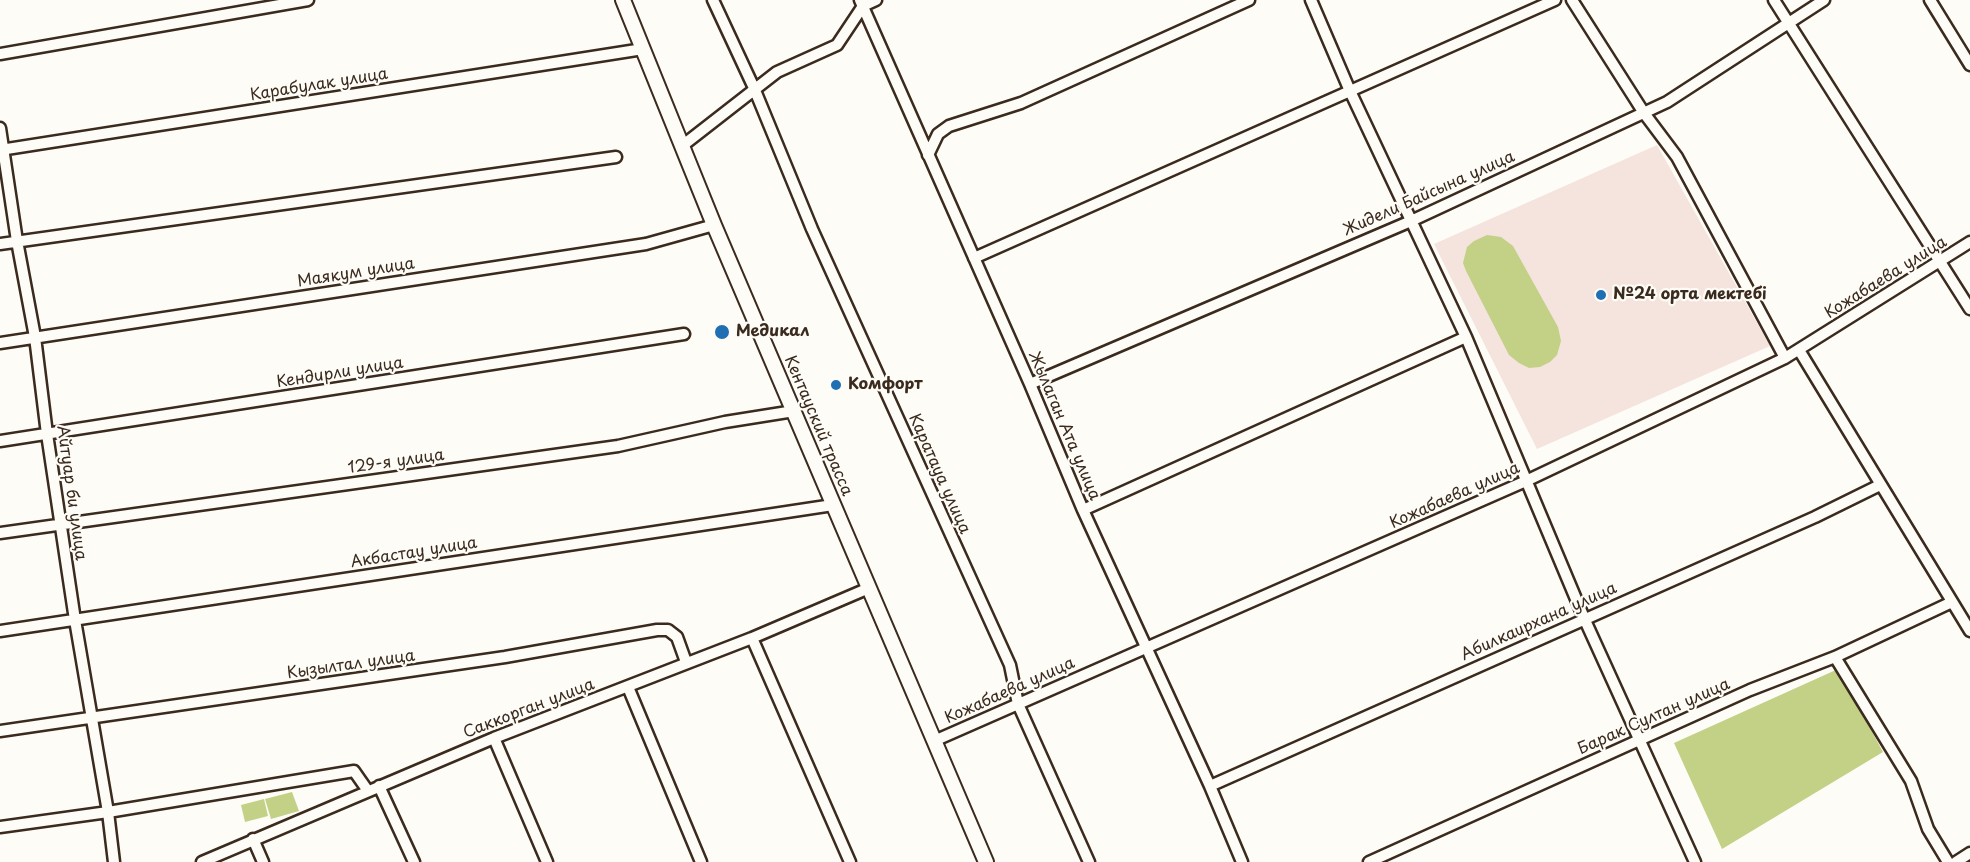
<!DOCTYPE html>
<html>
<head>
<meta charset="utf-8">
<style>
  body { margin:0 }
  canvas { display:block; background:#fdfcf7 }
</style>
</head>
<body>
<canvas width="1970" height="862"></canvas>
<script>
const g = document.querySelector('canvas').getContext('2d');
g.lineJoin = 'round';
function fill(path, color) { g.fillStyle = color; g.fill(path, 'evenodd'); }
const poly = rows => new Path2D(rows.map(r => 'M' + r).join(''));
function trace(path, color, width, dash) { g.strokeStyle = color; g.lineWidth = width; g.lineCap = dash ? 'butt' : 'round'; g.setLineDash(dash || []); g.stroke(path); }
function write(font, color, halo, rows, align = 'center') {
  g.font = font + ' "Playpen Sans",sans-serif'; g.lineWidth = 4.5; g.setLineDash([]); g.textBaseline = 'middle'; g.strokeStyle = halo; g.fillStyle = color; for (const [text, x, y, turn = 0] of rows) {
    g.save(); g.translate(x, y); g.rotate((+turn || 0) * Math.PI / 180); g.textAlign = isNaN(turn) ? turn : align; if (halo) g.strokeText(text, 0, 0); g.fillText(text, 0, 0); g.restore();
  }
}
const built = poly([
  [1657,145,1770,346,1537,449,1434,244]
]);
const green = poly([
  [1487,235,1501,237,1513,246,1558,327,1561,341,1557,355,1550,362,1540,367,1529,368,1519,363,1509,355,1466,271,1463,263,1467,247,1474,241],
  [1838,669,1883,752,1722,849,1674,743],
  [292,792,299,811,271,819,265,799],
  [264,799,268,816,245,822,241,805]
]);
const minor = poly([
  [713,0,754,88,812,229,1010,665,1018,704,1089,862],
  [860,0,1030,384,1083,510,1210,786,1242,862],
  [1311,0,1350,91,1466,337,1584,618,1695,862],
  [1572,0,1644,113,1677,157,1785,358],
  [1774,0,1970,309],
  [1930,0,1970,65],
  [0,54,308,0],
  [0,128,17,241,35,337,47,434,75,620,108,812,114,862],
  [682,146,777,72,837,45,863,6,876,0],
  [0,150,643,49],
  [928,155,938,134,949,126,1021,103,1249,0],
  [0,244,616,157],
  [974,258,1555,0],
  [0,343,646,244,714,225],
  [1799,350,1970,631],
  [1030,384,1411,221,1667,102,1824,0],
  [0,441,684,334],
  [1083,510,1466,337],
  [0,533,618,446,725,422,794,411],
  [0,631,833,505],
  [752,638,850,862],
  [1835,657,1911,781,1928,829,1948,862],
  [628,687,701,862],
  [0,731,505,657,657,630,668,630,677,637,686,662],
  [494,738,547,862],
  [934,741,1526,481,1785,358,1970,242],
  [379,786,414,862],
  [1210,786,1815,517,1880,485],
  [0,827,108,812,354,771,368,791],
  [253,839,263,862],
  [202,862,494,738,752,638,869,588],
  [1369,862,1750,690,1835,657,1952,602],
  [1956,862,1970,853]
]);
const major = poly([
  [623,0,714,225,986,862]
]);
const markers = [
  [1601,295,6,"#1f6fb2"],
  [722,332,8,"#1f6fb2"],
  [836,385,6,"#1f6fb2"]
];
const streetNames = [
  ["Карабулак улица",319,85,-9],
  ["Жидели Байсына улица",1429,194,-24],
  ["Маякум улица",356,273,-9],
  ["Кожабаева улица",1886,278,-32],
  ["Кендирли улица",340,373,-9],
  ["Кентауский трасса",818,426,67],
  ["Жылаган Ата улица",1064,426,67],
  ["129-я улица",396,462,-8],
  ["Каратауа улица",939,474,66],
  ["Айтуар би улица",71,493,82],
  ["Кожабаева улица",1455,496,-24],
  ["Акбастау улица",414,553,-9],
  ["Абилкаирхана улица",1539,622,-24],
  ["Кызылтал улица",351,665,-8],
  ["Кожабаева улица",1010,691,-24],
  ["Саккорган улица",529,709,-21],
  ["Барак Султан улица",1654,717,-24]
];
const poiNames = [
  ["№24 орта мектебі",1613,295],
  ["Медикал",736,332],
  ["Комфорт",848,385]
];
fill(built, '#f5e3de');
fill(green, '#c2d185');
trace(minor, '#3b2a1e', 15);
trace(major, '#3b2a1e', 18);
trace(minor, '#fdfcf7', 10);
trace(major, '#fdfcf7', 14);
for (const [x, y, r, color] of markers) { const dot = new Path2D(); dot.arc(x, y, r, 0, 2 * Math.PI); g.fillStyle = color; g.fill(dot); trace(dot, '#fdfcf7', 2); }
write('16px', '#3b2a1e', '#fdfcf7', streetNames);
write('bold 16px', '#3b2a1e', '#fdfcf7', poiNames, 'left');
</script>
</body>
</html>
